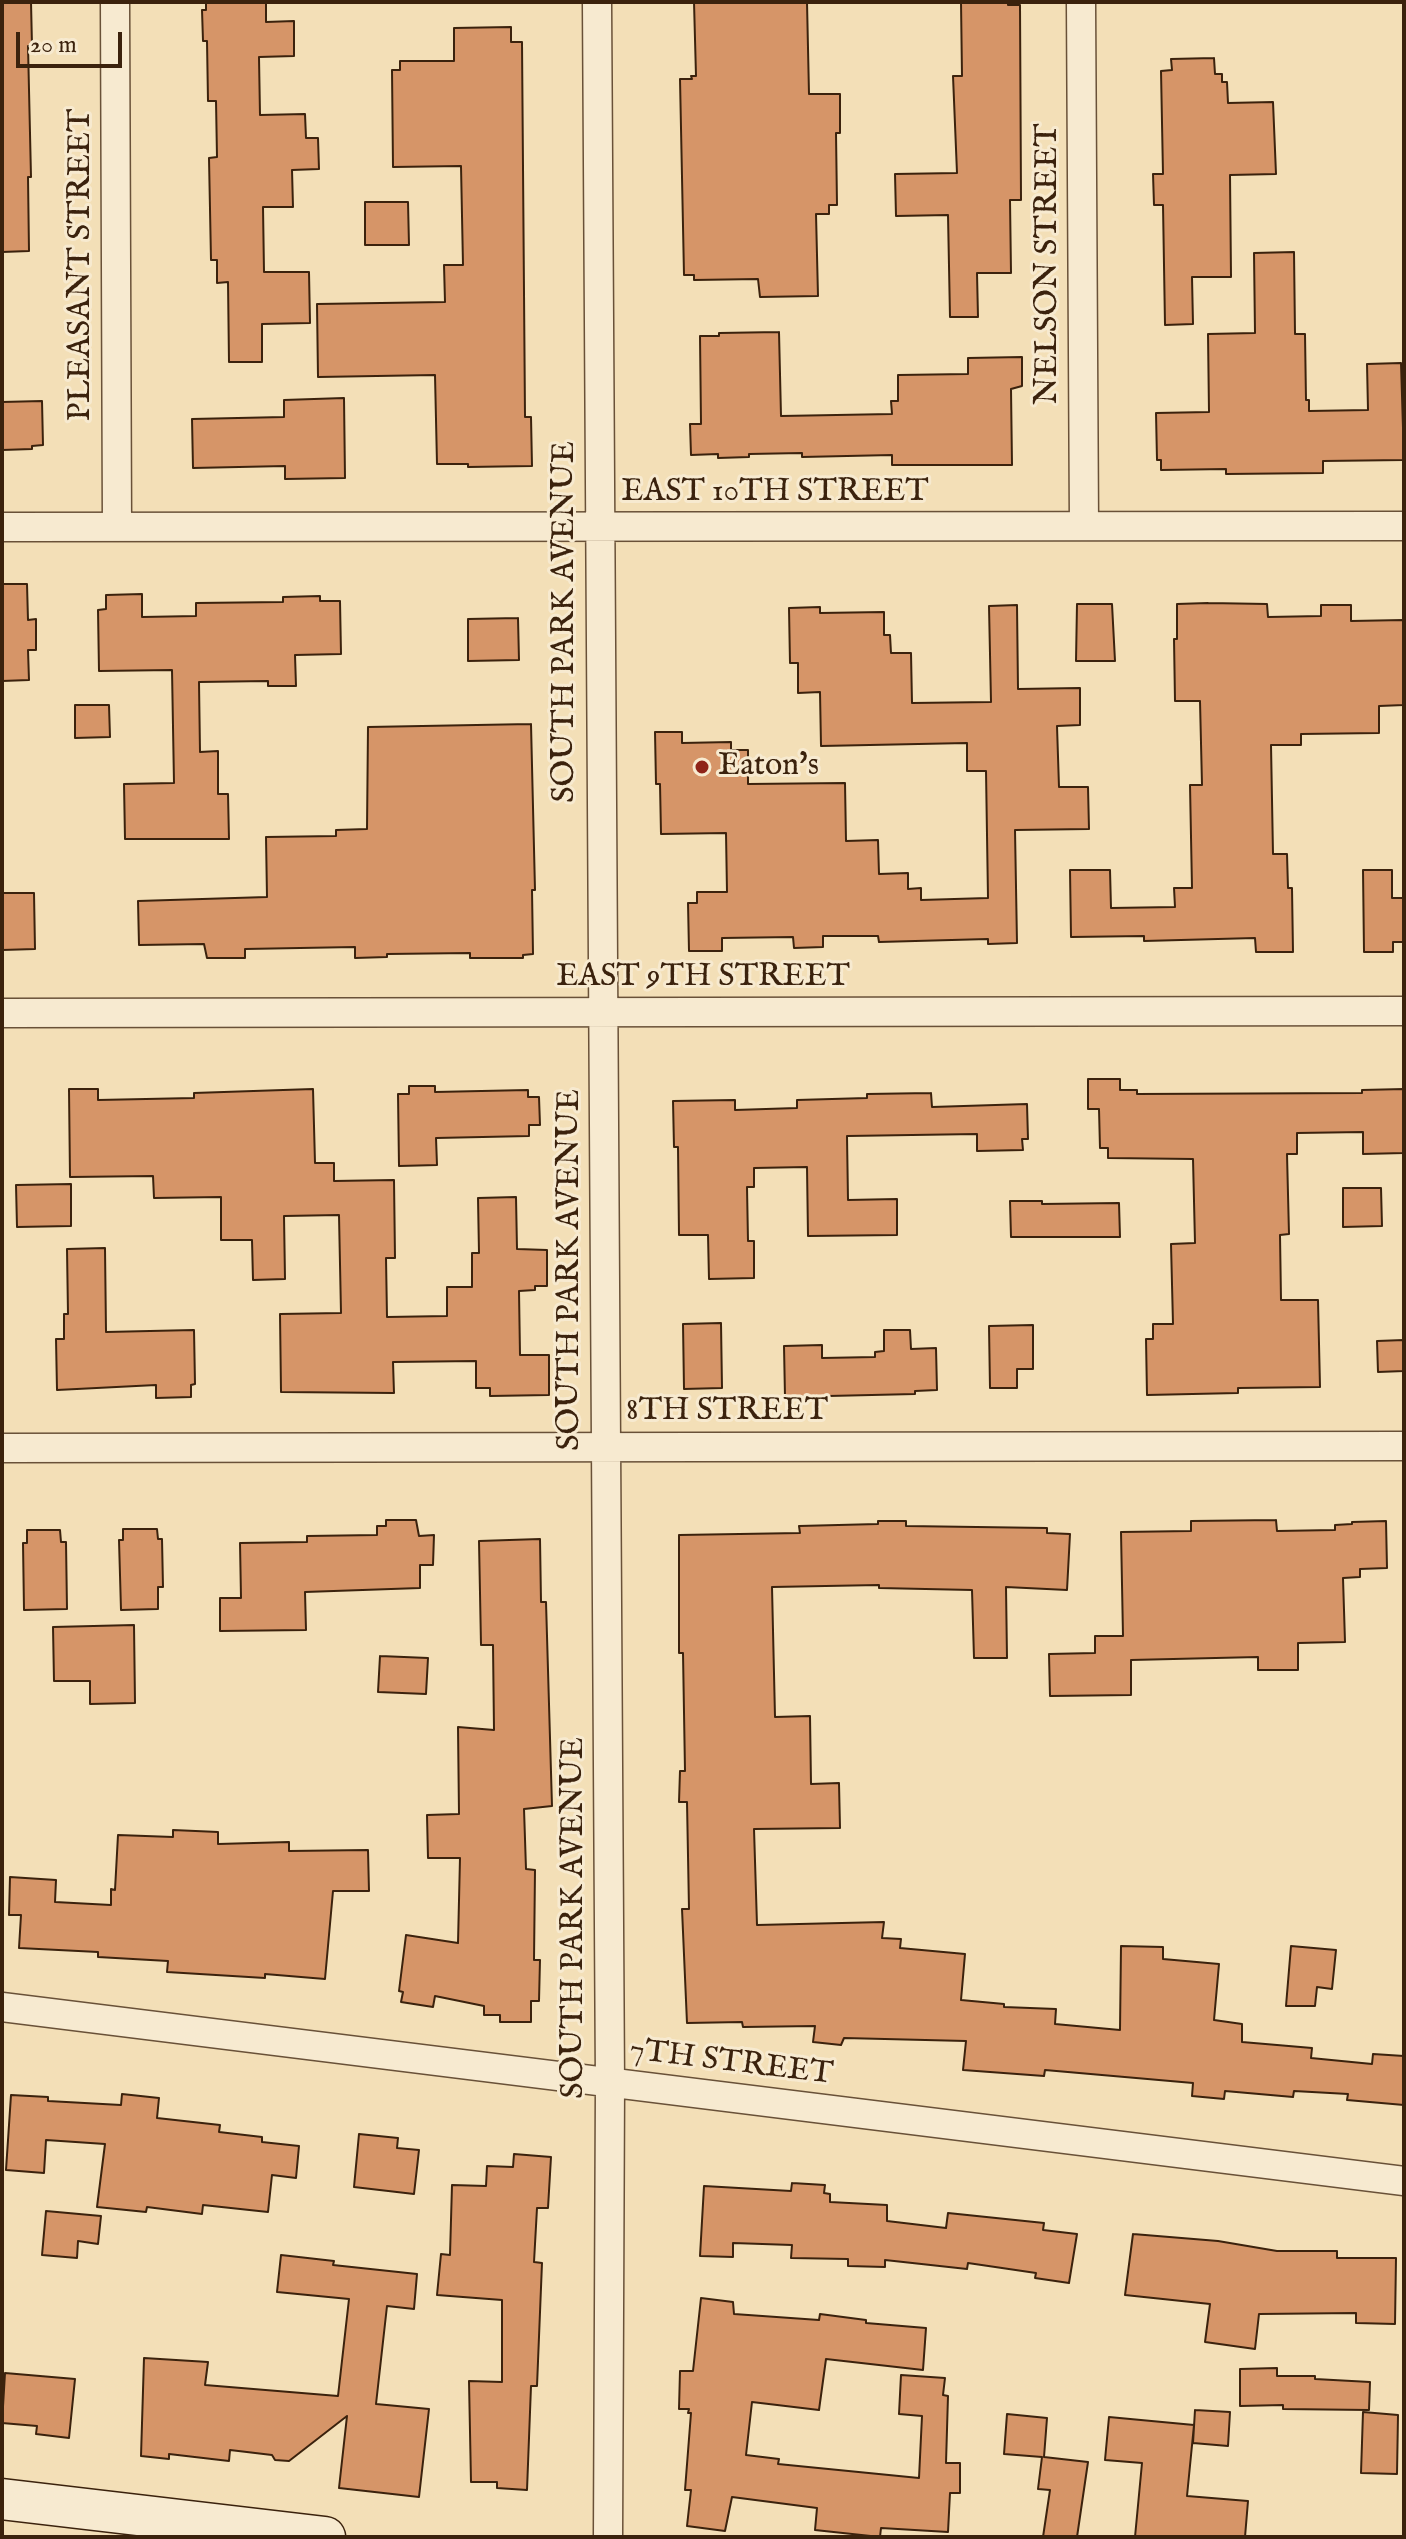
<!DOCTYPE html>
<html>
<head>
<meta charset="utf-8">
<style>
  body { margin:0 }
  #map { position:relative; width:1406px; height:2539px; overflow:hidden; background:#f3dfb7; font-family:"IM FELL English",serif }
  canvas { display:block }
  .frame { position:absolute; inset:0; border:4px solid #3b220d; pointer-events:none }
  .scale { position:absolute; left:16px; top:32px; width:106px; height:36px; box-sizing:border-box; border:4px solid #3b220d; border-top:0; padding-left:10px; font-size:24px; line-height:28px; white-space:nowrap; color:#3b220d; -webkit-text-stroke:6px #f7ead0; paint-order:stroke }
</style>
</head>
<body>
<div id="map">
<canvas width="1406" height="2539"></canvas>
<div class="frame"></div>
<div class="scale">20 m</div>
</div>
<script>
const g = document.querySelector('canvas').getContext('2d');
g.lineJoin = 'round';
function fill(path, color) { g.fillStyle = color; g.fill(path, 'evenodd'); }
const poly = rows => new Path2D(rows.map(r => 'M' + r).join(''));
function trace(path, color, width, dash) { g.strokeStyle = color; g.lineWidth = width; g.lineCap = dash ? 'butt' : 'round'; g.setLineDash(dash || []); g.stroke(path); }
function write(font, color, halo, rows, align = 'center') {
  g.font = font + ' "IM FELL English",serif'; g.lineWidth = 6; g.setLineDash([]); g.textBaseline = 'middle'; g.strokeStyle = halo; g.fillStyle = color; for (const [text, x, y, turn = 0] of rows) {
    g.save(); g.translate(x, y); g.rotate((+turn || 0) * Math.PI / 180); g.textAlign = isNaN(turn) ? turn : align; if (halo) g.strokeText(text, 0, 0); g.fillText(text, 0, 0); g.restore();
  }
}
const building = poly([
  [2,2,31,2,32,46,28,46,31,177,28,177,29,251,2,252,2,2],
  [206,2,266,2,266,22,294,21,294,56,259,57,260,115,305,114,306,138,318,138,319,169,292,170,293,207,263,207,264,272,309,272,310,323,262,324,262,362,229,362,228,282,217,283,217,260,211,260,209,158,217,157,216,101,208,101,207,41,203,41,202,10,206,10,206,2],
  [694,2,807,2,809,94,840,94,840,133,836,133,837,205,829,205,829,214,816,214,818,296,760,297,758,279,694,280,694,275,684,275,680,79,692,79,691,76,696,76,694,2],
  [961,2,1008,2,1008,5,1020,5,1021,200,1010,200,1011,273,977,273,978,317,950,317,948,215,896,216,895,174,957,173,953,76,962,76,961,2],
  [511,27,511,42,522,42,525,417,531,417,532,466,468,467,468,464,437,464,435,375,318,377,317,304,445,302,444,265,463,265,461,166,393,167,392,70,400,70,400,61,454,61,454,28,511,27],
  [1214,58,1215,74,1222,74,1222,82,1227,82,1228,103,1273,102,1276,174,1230,175,1231,277,1192,277,1193,324,1165,325,1163,205,1154,205,1153,174,1163,174,1161,71,1172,70,1171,59,1214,58],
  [365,202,408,202,409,245,365,245,365,202],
  [1294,252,1295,334,1305,334,1306,400,1309,400,1309,411,1368,410,1367,364,1401,363,1404,460,1323,461,1323,473,1226,474,1226,469,1161,470,1161,460,1157,460,1156,413,1209,412,1208,334,1255,333,1254,253,1294,252],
  [779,332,781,416,892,414,891,401,898,401,898,375,968,374,968,358,1022,357,1022,386,1011,389,1012,465,892,465,892,455,802,457,802,453,749,454,749,457,718,458,718,454,691,455,690,424,701,424,700,336,719,336,719,333,779,332],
  [344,398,345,478,285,479,285,466,193,468,192,419,284,417,284,400,344,398],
  [42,401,43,445,32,446,32,449,2,450,2,402,42,401],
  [2,584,27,584,28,620,36,619,36,650,28,650,29,680,2,681,2,584],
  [142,594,142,617,196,616,196,603,283,602,283,597,320,596,320,601,340,601,341,654,295,655,296,686,268,686,268,681,199,682,200,752,218,751,218,794,228,794,229,839,125,839,124,784,174,783,172,670,99,671,98,610,106,609,106,595,142,594],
  [1208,603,1267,604,1268,617,1321,616,1321,605,1351,605,1351,621,1404,620,1404,705,1379,706,1379,733,1301,734,1301,745,1271,745,1273,854,1287,854,1288,888,1292,888,1293,952,1256,952,1255,938,1144,941,1144,936,1071,937,1070,870,1110,870,1111,908,1175,907,1174,888,1192,888,1190,785,1202,785,1200,701,1175,701,1174,639,1177,639,1177,604,1208,603],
  [1077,604,1112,604,1115,661,1076,661,1077,604],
  [1017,605,1018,689,1080,688,1080,725,1057,726,1059,787,1088,787,1089,829,1015,830,1017,943,988,944,988,939,879,942,878,936,823,936,823,947,794,948,793,937,722,938,722,951,689,951,688,903,697,903,697,892,727,892,726,833,661,834,660,784,656,784,655,732,682,732,682,743,731,742,731,750,748,750,748,784,845,783,846,841,878,840,879,874,908,873,908,889,921,888,921,900,988,898,986,771,967,771,967,743,821,746,820,692,798,693,798,663,790,663,789,608,820,607,820,613,884,612,884,635,890,635,891,653,911,653,912,703,991,702,989,606,1017,605],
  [518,618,519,660,468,661,468,619,518,618],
  [75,705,109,705,110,737,75,738,75,705],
  [531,724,535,890,532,890,533,954,523,955,523,958,470,958,470,953,387,954,387,957,355,958,355,947,245,949,245,958,207,958,204,944,139,945,138,901,267,897,266,837,336,836,336,830,367,829,368,727,531,724],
  [1363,870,1392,870,1392,898,1404,898,1404,942,1393,942,1393,952,1364,952,1363,870],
  [2,893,34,893,35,949,2,950,2,893],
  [1088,1079,1120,1079,1120,1090,1137,1090,1137,1094,1362,1093,1362,1090,1404,1089,1404,1153,1363,1154,1363,1132,1297,1133,1297,1154,1287,1154,1289,1234,1280,1235,1281,1300,1318,1300,1320,1387,1238,1388,1238,1393,1147,1395,1146,1339,1153,1339,1153,1324,1173,1324,1171,1244,1195,1243,1193,1159,1108,1158,1108,1148,1100,1148,1099,1109,1088,1109,1088,1079],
  [409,1086,435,1086,435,1092,528,1090,528,1097,539,1097,540,1125,529,1125,529,1136,436,1138,437,1165,399,1166,398,1094,409,1094,409,1086],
  [69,1089,98,1089,98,1100,194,1098,194,1093,313,1089,315,1163,334,1163,334,1181,394,1180,395,1258,386,1258,387,1317,447,1316,447,1287,472,1287,472,1253,479,1253,478,1198,516,1197,517,1249,547,1250,547,1286,535,1286,535,1290,519,1291,520,1355,549,1355,549,1395,490,1396,490,1388,476,1388,476,1361,393,1362,394,1393,281,1392,280,1314,341,1313,339,1215,284,1216,285,1279,253,1280,252,1240,221,1240,221,1197,154,1198,153,1176,70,1177,69,1089],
  [931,1093,932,1107,1027,1104,1028,1139,1022,1139,1023,1150,977,1151,977,1134,847,1136,848,1200,897,1199,897,1235,808,1236,807,1167,754,1168,754,1187,747,1187,748,1241,754,1241,754,1278,709,1279,708,1235,679,1235,678,1147,674,1147,673,1101,735,1100,735,1110,797,1108,797,1100,867,1098,867,1094,931,1093],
  [71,1184,71,1226,17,1227,16,1185,71,1184],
  [1343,1188,1381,1188,1382,1226,1343,1227,1343,1188],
  [1010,1201,1042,1201,1042,1204,1119,1203,1120,1237,1011,1237,1010,1201],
  [105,1248,106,1332,194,1330,195,1384,191,1385,191,1397,156,1398,156,1385,57,1390,56,1339,64,1339,64,1314,68,1314,67,1249,105,1248],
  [721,1323,722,1388,684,1389,683,1324,721,1323],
  [1033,1325,1033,1369,1017,1369,1017,1388,990,1388,989,1326,1033,1325],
  [884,1330,910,1330,911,1349,936,1348,937,1390,915,1391,915,1394,785,1397,784,1346,822,1345,822,1358,875,1357,875,1352,884,1351,884,1330],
  [1404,1340,1404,1371,1378,1372,1377,1341,1404,1340],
  [386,1520,416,1520,419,1536,434,1535,433,1565,420,1565,420,1588,305,1592,306,1630,220,1631,220,1598,241,1598,240,1543,307,1542,307,1536,377,1535,377,1526,386,1526,386,1520],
  [1276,1520,1277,1531,1335,1530,1335,1525,1352,1524,1352,1522,1386,1521,1387,1568,1360,1569,1360,1577,1343,1578,1345,1642,1298,1643,1298,1670,1258,1670,1258,1657,1131,1660,1131,1695,1050,1696,1049,1654,1095,1653,1095,1636,1123,1636,1121,1532,1191,1531,1191,1521,1276,1520],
  [878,1521,906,1521,906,1526,1047,1528,1047,1533,1070,1534,1067,1590,1006,1587,1007,1658,974,1658,972,1590,879,1588,879,1585,772,1587,775,1717,810,1716,811,1784,839,1783,840,1828,754,1829,757,1925,884,1922,882,1938,901,1939,900,1948,965,1954,961,2000,1004,2004,1004,2007,1056,2009,1055,2024,1120,2030,1121,1946,1163,1947,1163,1959,1219,1964,1214,2020,1242,2024,1242,2042,1312,2048,1311,2058,1372,2064,1373,2054,1404,2056,1404,2105,1347,2100,1348,2094,1294,2091,1293,2097,1225,2091,1224,2099,1192,2096,1193,2083,1045,2070,1044,2076,963,2070,966,2041,844,2038,841,2045,813,2042,815,2026,743,2027,742,2022,687,2023,682,1909,689,1909,687,1802,679,1802,680,1771,685,1771,683,1653,679,1653,679,1535,800,1533,799,1526,878,1524,878,1521],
  [123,1529,157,1529,158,1539,162,1539,163,1587,158,1587,158,1609,121,1610,119,1540,123,1540,123,1529],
  [27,1530,60,1530,61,1542,66,1542,67,1609,24,1610,23,1543,27,1543,27,1530],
  [540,1539,541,1602,546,1602,552,1806,524,1809,526,1869,535,1870,534,1960,540,1960,539,2001,531,2001,531,2022,500,2022,500,2015,484,2015,484,2006,435,1996,433,2007,401,2002,403,1992,399,1991,406,1935,458,1943,460,1858,428,1858,427,1815,459,1814,458,1727,494,1730,493,1645,481,1645,479,1541,540,1539],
  [134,1625,135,1703,90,1704,90,1681,54,1681,53,1627,134,1625],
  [380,1656,428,1658,426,1694,378,1692,380,1656],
  [173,1830,218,1832,218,1844,289,1842,289,1851,368,1850,369,1891,333,1891,325,1979,265,1974,265,1978,167,1972,168,1961,98,1957,98,1952,19,1948,21,1915,9,1915,10,1877,56,1880,55,1902,111,1905,111,1889,115,1890,118,1835,173,1837,173,1830],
  [1291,1946,1336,1950,1332,1989,1317,1987,1315,2006,1286,2006,1291,1946],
  [122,2094,159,2098,157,2118,220,2125,219,2132,262,2137,262,2142,299,2146,296,2178,272,2175,268,2212,203,2205,202,2214,147,2207,146,2212,97,2207,105,2144,46,2140,44,2173,6,2170,11,2095,48,2097,48,2101,121,2105,122,2094],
  [359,2134,398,2138,397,2148,419,2150,414,2194,354,2187,359,2134],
  [514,2154,551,2157,548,2208,537,2208,534,2262,542,2263,537,2386,531,2386,527,2490,497,2488,497,2482,471,2482,469,2381,502,2382,502,2300,437,2295,441,2254,450,2255,452,2185,486,2186,487,2166,513,2167,514,2154],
  [792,2183,825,2185,824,2193,830,2194,830,2202,887,2205,887,2221,946,2228,948,2213,1044,2223,1043,2230,1077,2234,1069,2283,1035,2278,1036,2273,968,2263,967,2269,885,2260,885,2267,848,2266,848,2259,791,2258,792,2245,733,2243,733,2257,700,2256,704,2186,791,2191,792,2183],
  [46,2211,101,2216,98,2244,78,2241,77,2258,42,2255,46,2211],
  [1133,2234,1218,2241,1277,2251,1337,2251,1337,2258,1396,2258,1395,2324,1356,2323,1356,2313,1259,2314,1255,2349,1205,2342,1210,2304,1125,2295,1133,2234],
  [281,2255,334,2261,333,2265,417,2274,414,2309,387,2306,376,2404,429,2409,419,2497,339,2488,347,2416,289,2461,275,2460,272,2455,230,2450,229,2461,169,2454,169,2459,141,2456,144,2358,208,2362,205,2385,338,2396,349,2299,277,2292,281,2255],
  [701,2298,733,2302,734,2314,819,2320,820,2314,866,2320,866,2323,926,2328,923,2370,826,2359,819,2410,752,2402,746,2455,779,2459,778,2464,919,2478,922,2416,899,2414,901,2375,945,2378,943,2395,948,2396,946,2463,960,2463,960,2493,950,2493,948,2532,881,2528,880,2537,815,2530,817,2508,732,2497,725,2531,687,2526,691,2490,685,2490,691,2413,688,2413,689,2409,679,2409,680,2371,693,2371,701,2298],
  [1277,2368,1277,2376,1315,2376,1315,2379,1370,2382,1369,2410,1283,2409,1283,2405,1240,2406,1240,2369,1277,2368],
  [5,2373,75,2379,69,2438,36,2434,37,2426,2,2423,5,2373],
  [1195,2410,1230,2412,1228,2446,1193,2443,1195,2410],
  [1363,2412,1398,2415,1397,2474,1361,2473,1363,2412],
  [1007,2414,1047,2418,1044,2457,1088,2462,1077,2537,1043,2537,1050,2490,1038,2489,1042,2457,1004,2454,1007,2414],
  [1109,2417,1194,2425,1187,2496,1248,2501,1245,2537,1135,2537,1142,2463,1105,2460,1109,2417]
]);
const minor = poly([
  [115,2,117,527],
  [597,2,610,2083,608,2537],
  [1081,2,1084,526],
  [2,527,1404,526],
  [2,1013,1404,1011],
  [2,1448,1404,1446],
  [2,2007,1404,2181]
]);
const secondary = poly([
  [2,2499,325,2537]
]);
const markers = [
  [702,767,8,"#8f2418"]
];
const streetNames = [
  ["NELSON STREET",1049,264,-90],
  ["PLEASANT STREET",82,265,-90],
  ["EAST 10TH STREET",775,493],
  ["SOUTH PARK AVENUE",566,622,-90],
  ["EAST 9TH STREET",703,978],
  ["SOUTH PARK AVENUE",571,1270,-90],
  ["8TH STREET",727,1412],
  ["SOUTH PARK AVENUE",575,1918,-90],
  ["7TH STREET",731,2064,7]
];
const poiNames = [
  ["Eaton's",718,767]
];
fill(building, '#d69568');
trace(building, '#3b220d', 2);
trace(minor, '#695138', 31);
trace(secondary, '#3b220d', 43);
trace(minor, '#f7ead0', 28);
trace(secondary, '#f7ead0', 40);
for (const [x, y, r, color] of markers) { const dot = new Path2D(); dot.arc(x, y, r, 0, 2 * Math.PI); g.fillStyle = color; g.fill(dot); trace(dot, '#f7ead0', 3); }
write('32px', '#3b220d', '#f7ead0', streetNames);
write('32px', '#3b220d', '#f7ead0', poiNames, 'left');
</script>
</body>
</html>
